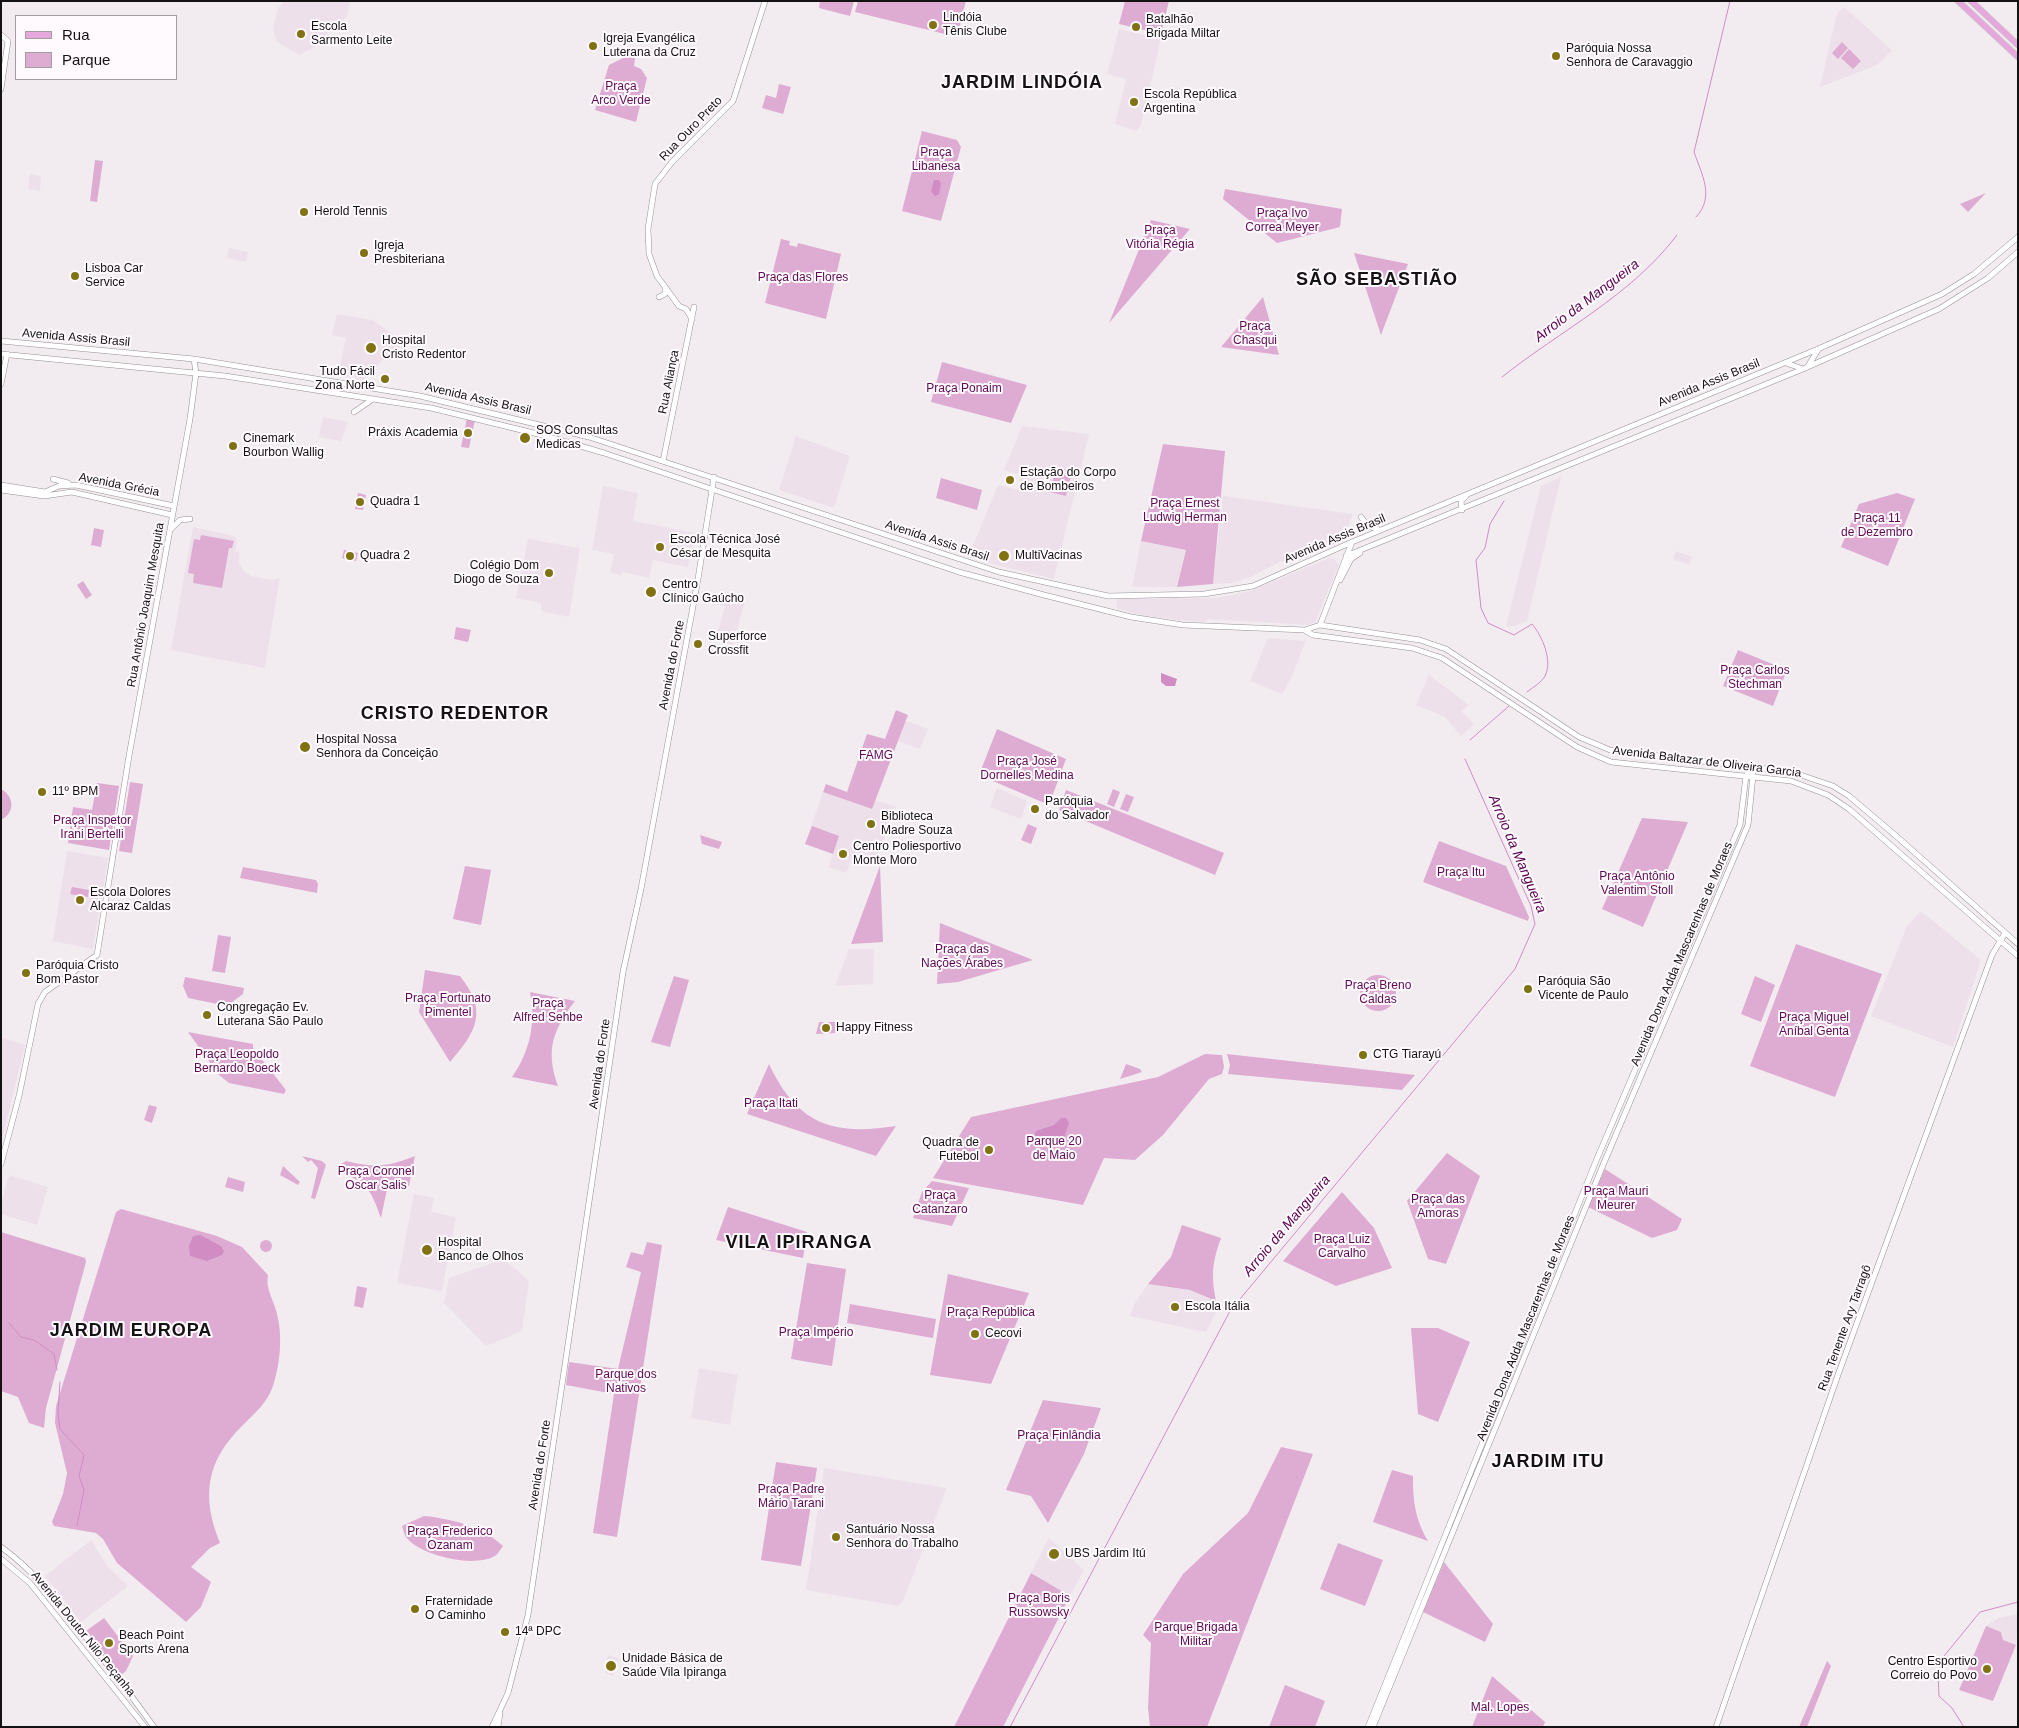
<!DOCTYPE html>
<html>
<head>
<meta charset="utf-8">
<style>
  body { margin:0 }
  #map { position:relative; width:2019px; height:1728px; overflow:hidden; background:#f2ecf1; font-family:Helvetica,sans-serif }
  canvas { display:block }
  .frame { position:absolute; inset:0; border:2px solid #141213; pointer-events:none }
  .legend { position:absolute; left:15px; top:15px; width:162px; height:65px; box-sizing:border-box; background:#fffafe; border:1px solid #a19da0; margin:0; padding:6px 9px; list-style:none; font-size:15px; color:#141213 }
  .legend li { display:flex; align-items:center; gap:10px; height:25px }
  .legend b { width:25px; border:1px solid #a19da0 }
</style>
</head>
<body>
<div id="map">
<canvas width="2019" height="1728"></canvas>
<div class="frame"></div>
<ul class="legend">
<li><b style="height:6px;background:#e6a7dc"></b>Rua</li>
<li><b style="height:14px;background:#deacd3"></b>Parque</li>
</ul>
</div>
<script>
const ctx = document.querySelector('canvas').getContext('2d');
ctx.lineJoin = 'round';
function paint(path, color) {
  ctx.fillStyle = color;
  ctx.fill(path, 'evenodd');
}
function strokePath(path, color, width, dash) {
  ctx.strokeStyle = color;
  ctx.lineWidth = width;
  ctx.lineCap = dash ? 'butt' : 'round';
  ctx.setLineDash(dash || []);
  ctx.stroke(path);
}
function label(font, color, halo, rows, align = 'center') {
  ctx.font = font + ' Helvetica,sans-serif';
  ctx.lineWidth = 4;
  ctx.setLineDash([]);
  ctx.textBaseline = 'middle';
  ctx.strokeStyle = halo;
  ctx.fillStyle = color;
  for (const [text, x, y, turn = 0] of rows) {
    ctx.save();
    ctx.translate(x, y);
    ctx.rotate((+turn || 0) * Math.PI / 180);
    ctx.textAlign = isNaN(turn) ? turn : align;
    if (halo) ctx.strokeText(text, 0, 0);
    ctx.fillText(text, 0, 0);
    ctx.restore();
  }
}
const built = new Path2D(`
  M286,1H350L347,16L314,47L299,55L276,41L273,27L278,8Z
  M1844,7L1892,50L1877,65L1820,87L1837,13Z
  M1119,29L1161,39L1141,125L1136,131L1115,124L1126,79L1107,74Z
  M30,174L41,176L40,191L28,189Z
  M229,248L248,252L246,262L227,258Z
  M337,314L372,320L406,343L390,352L363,380L338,376L346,338L332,335Z
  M323,417L348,422L341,441L319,437Z
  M1022,426L1089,434L1054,579L992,564L969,555L998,485L1017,490L1021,475L1004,470Z
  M796,436L850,456L834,508L779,490Z
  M1561,477L1527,621L1511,627L1506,626L1541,486Z
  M603,486L638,493L633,521L695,533L688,567L653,560L649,578L623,572L622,575L610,573L614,554L592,550Z
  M1223,496L1353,514L1342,541L1287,562L1281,561L1253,576L1232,583L1213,584Z
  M193,527L234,536L237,541L235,551L240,553L239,562L244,571L251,576L271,580L280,578L265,668L171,650Z
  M528,539L580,548L569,617L541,611V603L516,598Z
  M1141,541L1186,550L1177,587H1132Z
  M1676,551L1692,557L1690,565L1673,559Z
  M1329,558L1334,559L1339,565L1315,622L1308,625L1207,619L1206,622L1178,620L1140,615L1117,608V599L1217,598L1250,591Z
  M723,591L746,597L733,645L715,640L725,606L720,605Z
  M1268,638L1306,641L1292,676L1282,694L1250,681Z
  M1429,675L1469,705L1461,711L1474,724L1461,736L1445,717L1416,705Z
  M906,721L928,729L920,749L898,741Z
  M997,788L1027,801L1021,819L990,807Z
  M823,792L871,809L875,800L896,807L874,864L853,856L846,873L828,867L833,853L805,844Z
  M67,851L108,858L93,949L53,941Z
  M1921,911L1981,960L1953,1047L1871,1016L1907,926Z
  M849,949H874L873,984L835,986Z
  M1,1037L25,1045L1,1144Z
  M9,1175L48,1187L37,1225L1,1214V1203Z
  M414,1194L434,1198L431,1212L456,1217L442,1291L397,1283Z
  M504,1259L529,1281L522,1331L486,1346L444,1303L449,1278Z
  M1148,1284L1190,1290L1216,1301L1217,1310L1206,1332L1130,1316L1135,1303Z
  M699,1368L738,1375L730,1425L691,1418Z
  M824,1468L947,1488L903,1601L898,1606L806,1590Z
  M1049,1538L1084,1570L1070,1596L1031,1573Z
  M91,1540L107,1566L128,1586L81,1622L45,1576Z
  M2018,1614L2016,1645L2003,1640L2001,1632L1986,1626L1998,1618Z
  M608,1655L619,1658L613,1676L605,1673Z`);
const green = new Path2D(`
  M820,1H854L850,16L819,8Z
  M858,1H966L957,37L855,12Z
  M1125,1H1169L1161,34L1119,24Z
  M1842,42L1848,48L1838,59L1832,53Z
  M1849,49L1861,61L1853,69L1841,58Z
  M631,54L635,58L634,66L641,69L647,78L636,122L595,110L609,65Z
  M779,84L791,87L783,114L762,108L766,95L776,98Z
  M922,131L957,140L961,147L941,221L902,211Z
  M95,160L103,161L97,202L90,201Z
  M1225,189L1342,209L1340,227L1277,243L1223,199Z
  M1986,193L1968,212L1960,204Z
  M1151,220L1190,229L1109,323Z
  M781,239L790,241L789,245L797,247L798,243L841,254L826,319L765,303Z
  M1354,253L1408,264L1381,335Z
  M1263,297L1279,355L1221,347Z
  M942,362L1027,385L1011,423L931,402Z
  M467,418L475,420L469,448L461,447Z
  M1163,444L1225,451L1213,584L1177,587L1186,550L1141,541Z
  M1056,467L1072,471L1066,496L1050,492Z
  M941,478L982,490L977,510L936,498Z
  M358,493L366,495L363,510L355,509Z
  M1897,493L1915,499L1888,566L1841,547L1859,504Z
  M94,528L104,530L101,547L91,545Z
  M201,535L234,541L232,548H229L222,588L193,583L194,574L188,573L194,539L200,540Z
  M344,550L358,553L356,561L342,558Z
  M83,581L92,595L86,599L77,585Z
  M456,627L471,630L468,642L454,639Z
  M1738,650L1787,670L1773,706L1723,686Z
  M896,710L908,715L872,809L823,792L826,784L847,792L867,734L885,739Z
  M997,729L1066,759L1049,805L979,775Z
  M130,782L143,784L132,853L119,851Z
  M97,783L119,786L109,850L68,843L73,807L92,810Z
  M1,789C15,797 15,813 1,820Z
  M1113,789L1120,792L1114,807L1107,804Z
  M1066,790L1224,853L1215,875L1059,810Z
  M1126,794L1134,797L1128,812L1120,809Z
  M1642,818L1688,822L1643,927L1602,909Z
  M1028,824L1037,828L1031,844L1021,840Z
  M812,826L839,836L833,854L805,844Z
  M700,835L722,842L719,849L702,844Z
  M1439,841L1506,866L1529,917L1528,921L1423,882Z
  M465,866L491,870L481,925L453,919Z
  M880,866L883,942L851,944Z
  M243,867L316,880L318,884L317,893L240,878Z
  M72,887L89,890L88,897L70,894Z
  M940,923L1033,960L958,982L937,984Z
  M218,935L231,937L225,973L212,971Z
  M1796,944L1882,974L1835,1097L1750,1066Z
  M425,970L460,976C488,1011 477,1031 450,1062L419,1012Z
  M1360 993a18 18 0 1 1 36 0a18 18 0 1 1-36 0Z
  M674,976L689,980L670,1047L651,1042Z
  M1755,976L1775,985L1761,1022L1741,1014Z
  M185,977L244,988L243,994L227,1006L188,998L183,986Z
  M530,992L575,1001C553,1030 545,1050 558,1086L512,1077C530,1051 536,1023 530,992Z
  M819,1022H835V1033L816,1034Z
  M188,1032L253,1044V1048L286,1090L284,1094L229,1083L219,1075Z
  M1205,1054L1222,1055L1224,1067L1222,1074L1209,1079L1163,1135L1135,1160L1104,1158L1083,1205L933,1178L971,1117L1158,1077Z
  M1227,1054L1415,1075L1402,1090L1228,1074L1230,1065Z
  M769,1064C797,1124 832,1136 896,1126L876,1156L747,1114Z
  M1126,1064L1140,1069L1142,1072L1120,1079Z
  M149,1105L157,1107L152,1123L144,1120Z
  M1447,1153L1480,1176L1446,1264L1428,1259L1407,1201Z
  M302,1156L322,1161L326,1165L315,1199L311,1198L318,1168L311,1160L308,1162Z
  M415,1156L409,1186L389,1180L381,1218C376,1205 371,1187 357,1180C351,1176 344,1176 340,1170L341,1164L346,1161C375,1168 387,1167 415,1156Z
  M283,1166L300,1182L298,1185L280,1175Z
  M1605,1169L1682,1219L1677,1230L1652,1238L1588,1207Z
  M228,1177L245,1182L243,1192L225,1187Z
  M932,1181L969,1188L952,1226L913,1218L922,1192Z
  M1342,1192L1374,1228L1392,1268L1336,1286L1283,1261Z
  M728,1207L807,1232L803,1258L716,1240Z
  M121,1209L217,1236L242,1247L268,1275C265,1289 274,1300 277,1314C283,1337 280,1364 273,1386C268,1402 254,1414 243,1425C206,1461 201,1496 220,1543L210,1548L191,1567L211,1582L201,1607L186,1622L117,1563L103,1539L96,1533L54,1526L52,1522L63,1494L67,1473L55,1423L56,1406L116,1212Z
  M1182,1225L1221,1238C1212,1263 1211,1275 1216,1301L1190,1290L1148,1284L1171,1257Z
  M1,1232L85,1258L86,1262L46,1408L44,1428L29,1423L18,1397L1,1391Z
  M260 1246a6 6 0 1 1 12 0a6 6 0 1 1-12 0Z
  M647,1242L662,1245L617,1537L593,1533L614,1394L566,1385L569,1362L618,1369L641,1272L626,1267L631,1252L643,1255Z
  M807,1263L846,1269L832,1366L791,1359Z
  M948,1274L1029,1293L991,1384L930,1375Z
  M357,1286L367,1288L363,1308L354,1306Z
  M850,1304L936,1319L933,1338L847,1323Z
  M1411,1328H1438L1470,1342L1438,1422L1418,1414Z
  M1043,1400L1101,1408L1084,1454L1048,1523L1031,1496L1006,1490Z
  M1281,1447L1313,1454L1207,1727H1150L1148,1708L1151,1643L1143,1635L1183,1574L1248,1513Z
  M776,1462L817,1468L801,1566L761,1560Z
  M1392,1470L1413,1476C1413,1501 1415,1519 1428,1541L1373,1522Z
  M424,1516C452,1519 482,1526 503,1546C501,1548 499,1553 496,1555C477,1569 420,1556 406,1537C404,1534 403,1529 402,1526Z
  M1338,1543L1383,1560L1365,1606L1320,1589Z
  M1444,1562L1493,1624L1485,1642L1423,1612Z
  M1031,1573L1070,1596L1003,1727H954Z
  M104,1618L133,1656L126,1671L121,1675L86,1631Z
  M1986,1626L2001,1632L2003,1640L2016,1645L1993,1701L1959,1690Z
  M1827,1661L1831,1666L1807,1727H1799Z
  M1492,1676L1545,1722L1543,1727H1472Z
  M1285,1685L1325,1701L1315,1727H1269Z`);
const water = new Path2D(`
  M934,180H939L941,184L939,194L935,196L931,192Z
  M1161,673L1177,679L1175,686H1166L1161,682Z
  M1061,1118H1066L1069,1123L1064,1138L1057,1144L1040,1141L1034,1137L1036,1131L1054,1125Z
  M200,1235L221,1246L224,1251L222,1255L207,1261L190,1256L189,1246L193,1236Z`);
const stream = new Path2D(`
  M1696,217C1715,197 1702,175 1694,152L1730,1
  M1502,377C1561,330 1631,296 1677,235
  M1504,501L1490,524L1485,548L1476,560L1481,608L1488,623L1514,635L1532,624C1542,636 1553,660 1545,676C1542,682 1532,688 1527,692
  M1470,740L1509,706
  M9,1323L21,1337L34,1340L54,1354L57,1370
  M60,1382L58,1414L60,1429L84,1455L79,1476L84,1490L77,1526
  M1010,1727L1230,1311L1515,969L1535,924L1531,906L1465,759
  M1964,1727L1952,1708L1939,1696L1938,1674L1944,1656L1980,1612L2018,1602`);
const secondary = new Path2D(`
  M1,35L8,41L1,89
  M659,297L665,294V289
  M692,319L686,309L679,306L657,276L649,254L648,229L655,184L672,162L733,101L765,1
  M1,341L194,359L420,396L589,437L999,572L1108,596L1204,594L1253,586L1352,542L1818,349L1942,294L1974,274L2018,237
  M1,354L225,376L431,408L546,436L604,453L959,572L1044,595L1131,617L1183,625L1305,630L1320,625
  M1786,363L1803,369
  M1808,366L1818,350
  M1,384L7,354
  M354,412L373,399
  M663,461L694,307
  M53,479L68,483
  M1,485L45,492L59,486L76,485L174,506
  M1,490L44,496L72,492L172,515
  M1462,510L1461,501L1466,496
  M1361,517L1368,526L1380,530
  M170,530L180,520L190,519
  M1346,556L1803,369L1939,309L1988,278L2018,252
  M1340,580L1351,559L1360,553
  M1320,625L1420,640L1446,649L1579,737L1610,750L1792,772L1833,786L1849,796L1895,835L2018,944
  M1320,625L1352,542
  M1306,631L1313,635L1412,648L1442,658L1577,747L1611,762L1791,781L1828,795L1849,809L2018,956
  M1,1164L19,1096L38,1004L45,992L97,955L129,756L190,419L196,373L194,359
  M1,1547C33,1570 56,1599 80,1630C106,1662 130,1694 154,1727
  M1,1559L30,1583L145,1727
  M492,1727L508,1693L528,1615L623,972L641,889L698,579L714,477
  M498,1727L500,1713
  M1368,1727L1596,1161L1740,825L1746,776L1752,767
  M1373,1727L1603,1165L1748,825L1753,776L1752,768
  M1716,1727L1839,1372L1992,955L2005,933`);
const primary = new Path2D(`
  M1958,1L2018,57
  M1971,1L2018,45`);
const markers = [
  [933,25,5,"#807213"],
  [1136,27,5,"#807213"],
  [301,34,5,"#807213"],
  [593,46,5,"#807213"],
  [1556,56,5,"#807213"],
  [1134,102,5,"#807213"],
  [304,212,5,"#807213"],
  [364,253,5,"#807213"],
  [75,276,5,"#807213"],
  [371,348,6,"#807213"],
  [385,379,5,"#807213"],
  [468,433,5,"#807213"],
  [525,438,6,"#807213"],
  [233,446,5,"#807213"],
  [1010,480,5,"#807213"],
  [360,502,5,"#807213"],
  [660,547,5,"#807213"],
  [350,556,5,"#807213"],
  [1004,556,6,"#807213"],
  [549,573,5,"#807213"],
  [651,592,6,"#807213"],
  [698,644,5,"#807213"],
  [305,747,6,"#807213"],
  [42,792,5,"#807213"],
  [1035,809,5,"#807213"],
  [871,824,5,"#807213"],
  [843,854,5,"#807213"],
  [80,900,5,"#807213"],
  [26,973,5,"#807213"],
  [1528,989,5,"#807213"],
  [207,1015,5,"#807213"],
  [826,1028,5,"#807213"],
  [1363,1055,5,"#807213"],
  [989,1150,5,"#807213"],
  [427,1250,6,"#807213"],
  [1175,1307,5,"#807213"],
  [975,1334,5,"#807213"],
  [836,1537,5,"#807213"],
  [1054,1554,6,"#807213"],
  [415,1609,5,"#807213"],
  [505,1632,5,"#807213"],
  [109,1643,5,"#807213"],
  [611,1666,6,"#807213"],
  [1987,1669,5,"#807213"]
];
const poiNames = [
  ["Lindóia",943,18],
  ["Tênis Clube",943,32],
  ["Batalhão",1146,20],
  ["Brigada Miltar",1146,34],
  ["Escola",311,27],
  ["Sarmento Leite",311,41],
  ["Igreja Evangélica",603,39],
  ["Luterana da Cruz",603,53],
  ["Paróquia Nossa",1566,49],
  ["Senhora de Caravaggio",1566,63],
  ["Escola República",1144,95],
  ["Argentina",1144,109],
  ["Herold Tennis",314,212],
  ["Igreja",374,246],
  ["Presbiteriana",374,260],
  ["Lisboa Car",85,269],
  ["Service",85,283],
  ["Hospital",382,341],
  ["Cristo Redentor",382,355],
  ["Tudo Fácil",375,372,"right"],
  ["Zona Norte",375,386,"right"],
  ["SOS Consultas",536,431],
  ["Medicas",536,445],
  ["Práxis Academia",458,433,"right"],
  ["Cinemark",243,439],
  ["Bourbon Wallig",243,453],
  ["Estação do Corpo",1020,473],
  ["de Bombeiros",1020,487],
  ["Quadra 1",370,502],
  ["Escola Técnica José",670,540],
  ["César de Mesquita",670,554],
  ["Quadra 2",360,556],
  ["MultiVacinas",1015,556],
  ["Colégio Dom",539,566,"right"],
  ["Diogo de Souza",539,580,"right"],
  ["Centro",662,585],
  ["Clínico Gaúcho",662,599],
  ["Superforce",708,637],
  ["Crossfit",708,651],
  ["Hospital Nossa",316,740],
  ["Senhora da Conceição",316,754],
  ["11º BPM",52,792],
  ["Paróquia",1045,802],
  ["do Salvador",1045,816],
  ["Biblioteca",881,817],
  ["Madre Souza",881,831],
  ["Centro Poliesportivo",853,847],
  ["Monte Moro",853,861],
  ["Escola Dolores",90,893],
  ["Alcaraz Caldas",90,907],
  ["Paróquia Cristo",36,966],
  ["Bom Pastor",36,980],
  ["Paróquia São",1538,982],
  ["Vicente de Paulo",1538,996],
  ["Congregação Ev.",217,1008],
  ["Luterana São Paulo",217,1022],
  ["Happy Fitness",836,1028],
  ["CTG Tiarayú",1373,1055],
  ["Quadra de",979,1143,"right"],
  ["Futebol",979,1157,"right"],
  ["Hospital",438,1243],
  ["Banco de Olhos",438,1257],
  ["Escola Itália",1185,1307],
  ["Cecovi",985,1334],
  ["Santuário Nossa",846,1530],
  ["Senhora do Trabalho",846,1544],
  ["UBS Jardim Itú",1065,1554],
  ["Fraternidade",425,1602],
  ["O Caminho",425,1616],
  ["14ª DPC",515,1632],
  ["Beach Point",119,1636],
  ["Sports Arena",119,1650],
  ["Unidade Básica de",622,1659],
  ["Saúde Vila Ipiranga",622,1673],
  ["Centro Esportivo",1977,1662,"right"],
  ["Correio do Povo",1977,1676,"right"]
];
const parkNames = [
  ["Praça",621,87],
  ["Arco Verde",621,101],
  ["Praça",936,153],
  ["Libanesa",936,167],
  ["Praça Ivo",1282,214],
  ["Correa Meyer",1282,228],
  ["Praça",1160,231],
  ["Vitória Régia",1160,245],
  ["Praça das Flores",803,278],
  ["Praça",1255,327],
  ["Chasqui",1255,341],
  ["Praça Ponaim",964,389],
  ["Praça Ernest",1185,504],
  ["Ludwig Herman",1185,518],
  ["Praça 11",1877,519],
  ["de Dezembro",1877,533],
  ["Praça Carlos",1755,671],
  ["Stechman",1755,685],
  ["FAMG",876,756],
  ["Praça José",1027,762],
  ["Dornelles Medina",1027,776],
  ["Praça Inspetor",92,821],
  ["Irani Bertelli",92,835],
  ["Praça Itu",1461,873],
  ["Praça Antônio",1637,877],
  ["Valentim Stoll",1637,891],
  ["Praça das",962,950],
  ["Nações Árabes",962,964],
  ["Praça Breno",1378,986],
  ["Caldas",1378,1000],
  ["Praça Fortunato",448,999],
  ["Pimentel",448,1013],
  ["Praça",548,1004],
  ["Alfred Sehbe",548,1018],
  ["Praça Miguel",1814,1018],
  ["Aníbal Genta",1814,1032],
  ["Praça Leopoldo",237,1055],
  ["Bernardo Boeck",237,1069],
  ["Praça Itati",771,1104],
  ["Parque 20",1054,1142],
  ["de Maio",1054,1156],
  ["Praça Coronel",376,1172],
  ["Oscar Salis",376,1186],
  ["Praça Mauri",1616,1192],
  ["Meurer",1616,1206],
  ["Praça",940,1196],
  ["Catanzaro",940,1210],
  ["Praça das",1438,1200],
  ["Amoras",1438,1214],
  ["Praça Luiz",1342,1240],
  ["Carvalho",1342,1254],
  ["Praça República",991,1313],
  ["Praça Império",816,1333],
  ["Parque dos",626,1375],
  ["Nativos",626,1389],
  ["Praça Finlândia",1059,1436],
  ["Praça Padre",791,1490],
  ["Mário Tarani",791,1504],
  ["Praça Frederico",450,1532],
  ["Ozanam",450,1546],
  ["Praça Boris",1039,1599],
  ["Russowsky",1039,1613],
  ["Parque Brigada",1196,1628],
  ["Militar",1196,1642],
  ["Mal. Lopes",1500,1708]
];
const streetNames = [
  ["Rua Ouro Preto",691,129,-46],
  ["Avenida Assis Brasil",76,338,5],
  ["Rua Aliança",669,382,-79],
  ["Avenida Assis Brasil",1709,383,-22],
  ["Avenida Assis Brasil",478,399,13],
  ["Avenida Grécia",119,485,11],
  ["Avenida Assis Brasil",1335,539,-23],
  ["Avenida Assis Brasil",937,541,18],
  ["Rua Antônio Joaquim Mesquita",146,605,-80],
  ["Avenida do Forte",672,665,-79],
  ["Avenida Baltazar de Oliveira Garcia",1707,762,7],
  ["Avenida Dona Adda Mascarenhas de Moraes",1682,954,-67],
  ["Avenida do Forte",600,1064,-82],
  ["Avenida Dona Adda Mascarenhas de Moraes",1526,1328,-68],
  ["Rua Tenente Ary Tarragô",1845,1328,-70],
  ["Avenida do Forte",540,1465,-81],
  ["Avenida Doutor Nilo Peçanha",83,1634,51]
];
const waterNames = [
  ["Arroio da Mangueira",1587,301,-37],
  ["Arroio da Mangueira",1517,854,67],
  ["Arroio da Mangueira",1287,1226,-50]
];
const districtNames = [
  ["JARDIM LINDÓIA",1022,83],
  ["SÃO SEBASTIÃO",1377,280],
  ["CRISTO REDENTOR",455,714],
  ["VILA IPIRANGA",799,1243],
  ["JARDIM EUROPA",131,1331],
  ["JARDIM ITU",1548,1462]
];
paint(built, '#ede0ea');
paint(green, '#deacd3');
paint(water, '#d08cc3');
strokePath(stream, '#d08cc3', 1);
strokePath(secondary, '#959094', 6);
strokePath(primary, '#cbcbcb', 7);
strokePath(secondary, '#fff', 5);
strokePath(primary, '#e6a7dc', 5.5);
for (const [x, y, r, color] of markers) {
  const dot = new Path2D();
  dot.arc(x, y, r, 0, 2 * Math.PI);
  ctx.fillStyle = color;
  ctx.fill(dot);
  strokePath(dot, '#fffafe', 2);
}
label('12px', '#141213', '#fffafe', poiNames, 'left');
label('12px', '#5e0a54', '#fffafe', parkNames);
label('12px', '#141213', '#fffafe', streetNames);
label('italic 14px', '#5a0350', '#fffafe', waterNames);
ctx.letterSpacing = '1px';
label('bold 18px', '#141213', '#fffafe', districtNames);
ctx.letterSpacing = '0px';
</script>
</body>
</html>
